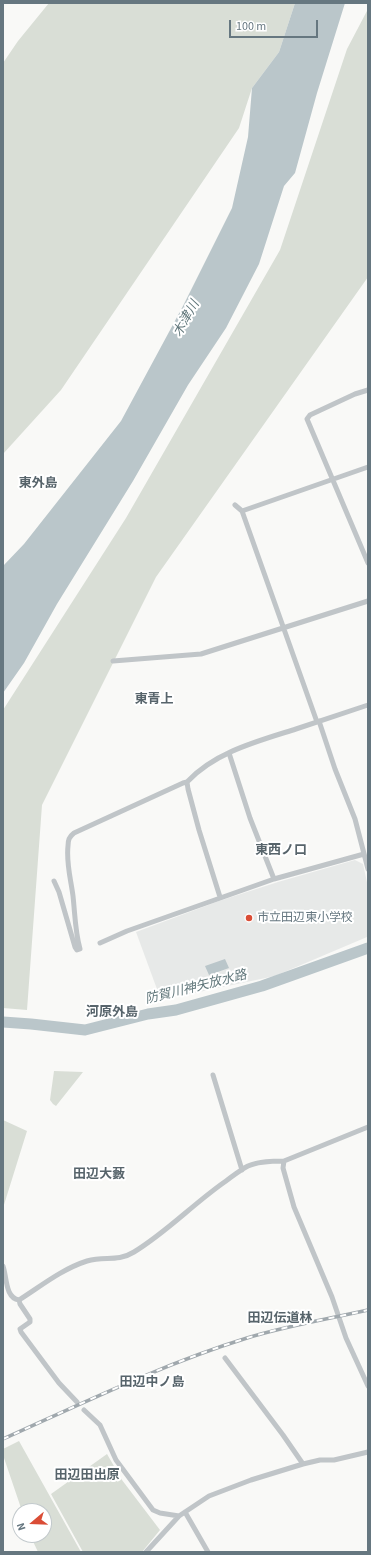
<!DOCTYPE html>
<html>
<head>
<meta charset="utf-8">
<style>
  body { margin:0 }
  #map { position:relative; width:371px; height:1555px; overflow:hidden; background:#f9f9f7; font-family:"Source Sans 3",sans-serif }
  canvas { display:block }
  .frame { position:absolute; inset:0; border:4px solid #667780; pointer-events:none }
  .north { position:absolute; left:12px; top:1503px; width:40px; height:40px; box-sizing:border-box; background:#fff; border:1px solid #c2c9cc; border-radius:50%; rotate:251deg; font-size:11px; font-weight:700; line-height:16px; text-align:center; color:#667780 }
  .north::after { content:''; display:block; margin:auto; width:14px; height:18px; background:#da4d36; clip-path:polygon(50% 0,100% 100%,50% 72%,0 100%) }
  .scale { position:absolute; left:229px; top:20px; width:89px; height:18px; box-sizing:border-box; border:2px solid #667780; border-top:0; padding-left:5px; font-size:12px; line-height:14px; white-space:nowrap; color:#667780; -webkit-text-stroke:3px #fff; paint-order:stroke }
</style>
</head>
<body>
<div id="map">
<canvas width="371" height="1555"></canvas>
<div class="frame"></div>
<div class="north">N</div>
<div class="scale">100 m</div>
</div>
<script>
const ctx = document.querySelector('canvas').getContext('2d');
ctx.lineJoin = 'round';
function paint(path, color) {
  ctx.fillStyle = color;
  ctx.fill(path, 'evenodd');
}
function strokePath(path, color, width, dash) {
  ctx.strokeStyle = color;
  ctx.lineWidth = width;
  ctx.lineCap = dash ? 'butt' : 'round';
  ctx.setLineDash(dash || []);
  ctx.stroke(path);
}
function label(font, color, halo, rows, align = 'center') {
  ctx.font = font + ' "Source Sans 3","Noto Sans JP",sans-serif';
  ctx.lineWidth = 4;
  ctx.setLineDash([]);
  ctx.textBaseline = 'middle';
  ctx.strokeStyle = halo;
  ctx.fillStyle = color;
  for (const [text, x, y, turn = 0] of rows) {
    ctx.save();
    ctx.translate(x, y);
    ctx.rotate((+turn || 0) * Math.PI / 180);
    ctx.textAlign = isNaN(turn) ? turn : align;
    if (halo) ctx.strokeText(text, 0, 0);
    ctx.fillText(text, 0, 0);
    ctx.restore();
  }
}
const built = new Path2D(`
  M355,860L363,864L368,887L367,937L275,976L161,1000L136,932L219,901L278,882Z`);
const green = new Path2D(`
  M49,3H295L279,52L252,88L239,128L61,390L3,454V63L18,41Z
  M368,9V277L156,577L42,805L27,1010L3,1008V710L126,518L280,250L347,49Z
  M54,1071L83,1072L56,1106L53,1104L50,1100Z
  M3,1120L27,1131L3,1208Z
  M19,1441L81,1552H38L30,1535H44V1511H22L3,1455V1449Z
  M107,1454L122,1480L160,1530L142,1552H83L51,1494Z`);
const water = new Path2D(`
  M295,3H345L317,93L295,173L284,186L259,264L226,328L188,385L133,481L57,604L24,663L3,693V566L24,544L121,421L183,306L232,208L248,137L252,88L279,52Z
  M225,959L229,968L209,975L205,966Z`);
const river = new Path2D(`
  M3,1022L31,1024L85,1030L148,1014L176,1010L262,986L368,948`);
const street = new Path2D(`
  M368,390L355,394L310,415L307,419L368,563
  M235,505L242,511L317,722
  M242,511L368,467
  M113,661L201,654L368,601
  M319,721L335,769L355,819L368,869
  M229,753L250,818L274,879
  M54,881L59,892L75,947L77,950L80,949C75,931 75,914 73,896C71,880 66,863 68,846C68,840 69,837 74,833L183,783L187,782
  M220,897L199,830L188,789L187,782C215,752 258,741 296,729C320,721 344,713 368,705
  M100,943L127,931L274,879L364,854
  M213,1075L242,1170
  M284,1161L283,1168L294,1207L332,1297L346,1338L368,1386
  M3,1266C7,1277 5,1298 19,1300L20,1304L30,1319V1322L20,1329L21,1332L59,1383L77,1402
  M19,1300C41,1286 62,1269 87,1261C105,1255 116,1263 134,1252C167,1232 194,1203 226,1181C233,1176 240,1170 248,1166C259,1161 273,1161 284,1161L368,1127
  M225,1358L283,1435L303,1464
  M84,1410L100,1425L116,1460L153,1510L160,1513L179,1516
  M185,1512L208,1552
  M146,1552L179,1516L209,1496L251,1480L303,1464L320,1460H334L368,1452`);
const rail = new Path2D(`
  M3,1439C83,1403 163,1364 247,1338C286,1326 328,1319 368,1310`);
const markers = [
  [249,918,4,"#da4d36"]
];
const poiNames = [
  ["市立田辺東小学校",257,918]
];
const waterNames = [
  ["木津川",187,319,-61],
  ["防賀川神矢放水路",196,988,-14]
];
const neighbourhoodNames = [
  ["東外島",38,484],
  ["東青上",154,700],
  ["東西ノ口",281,851],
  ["河原外島",112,1013],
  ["田辺大藪",99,1175],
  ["田辺伝道林",280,1319],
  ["田辺中ノ島",152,1383],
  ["田辺田出原",87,1476]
];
paint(built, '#e7e9e8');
paint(green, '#d9ded6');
paint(water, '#bac6ca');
strokePath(river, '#bac6ca', 11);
strokePath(street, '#c0c5c8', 5);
strokePath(rail, '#a0a8ad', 3.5);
strokePath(rail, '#fff', 2, [6]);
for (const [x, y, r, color] of markers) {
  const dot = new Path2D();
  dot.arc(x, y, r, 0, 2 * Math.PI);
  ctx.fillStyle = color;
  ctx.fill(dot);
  strokePath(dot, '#fff', 1.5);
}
label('12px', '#667780', '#fff', poiNames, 'left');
label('italic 13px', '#60767a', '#fff', waterNames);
label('bold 13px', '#57646b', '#fff', neighbourhoodNames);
</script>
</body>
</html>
